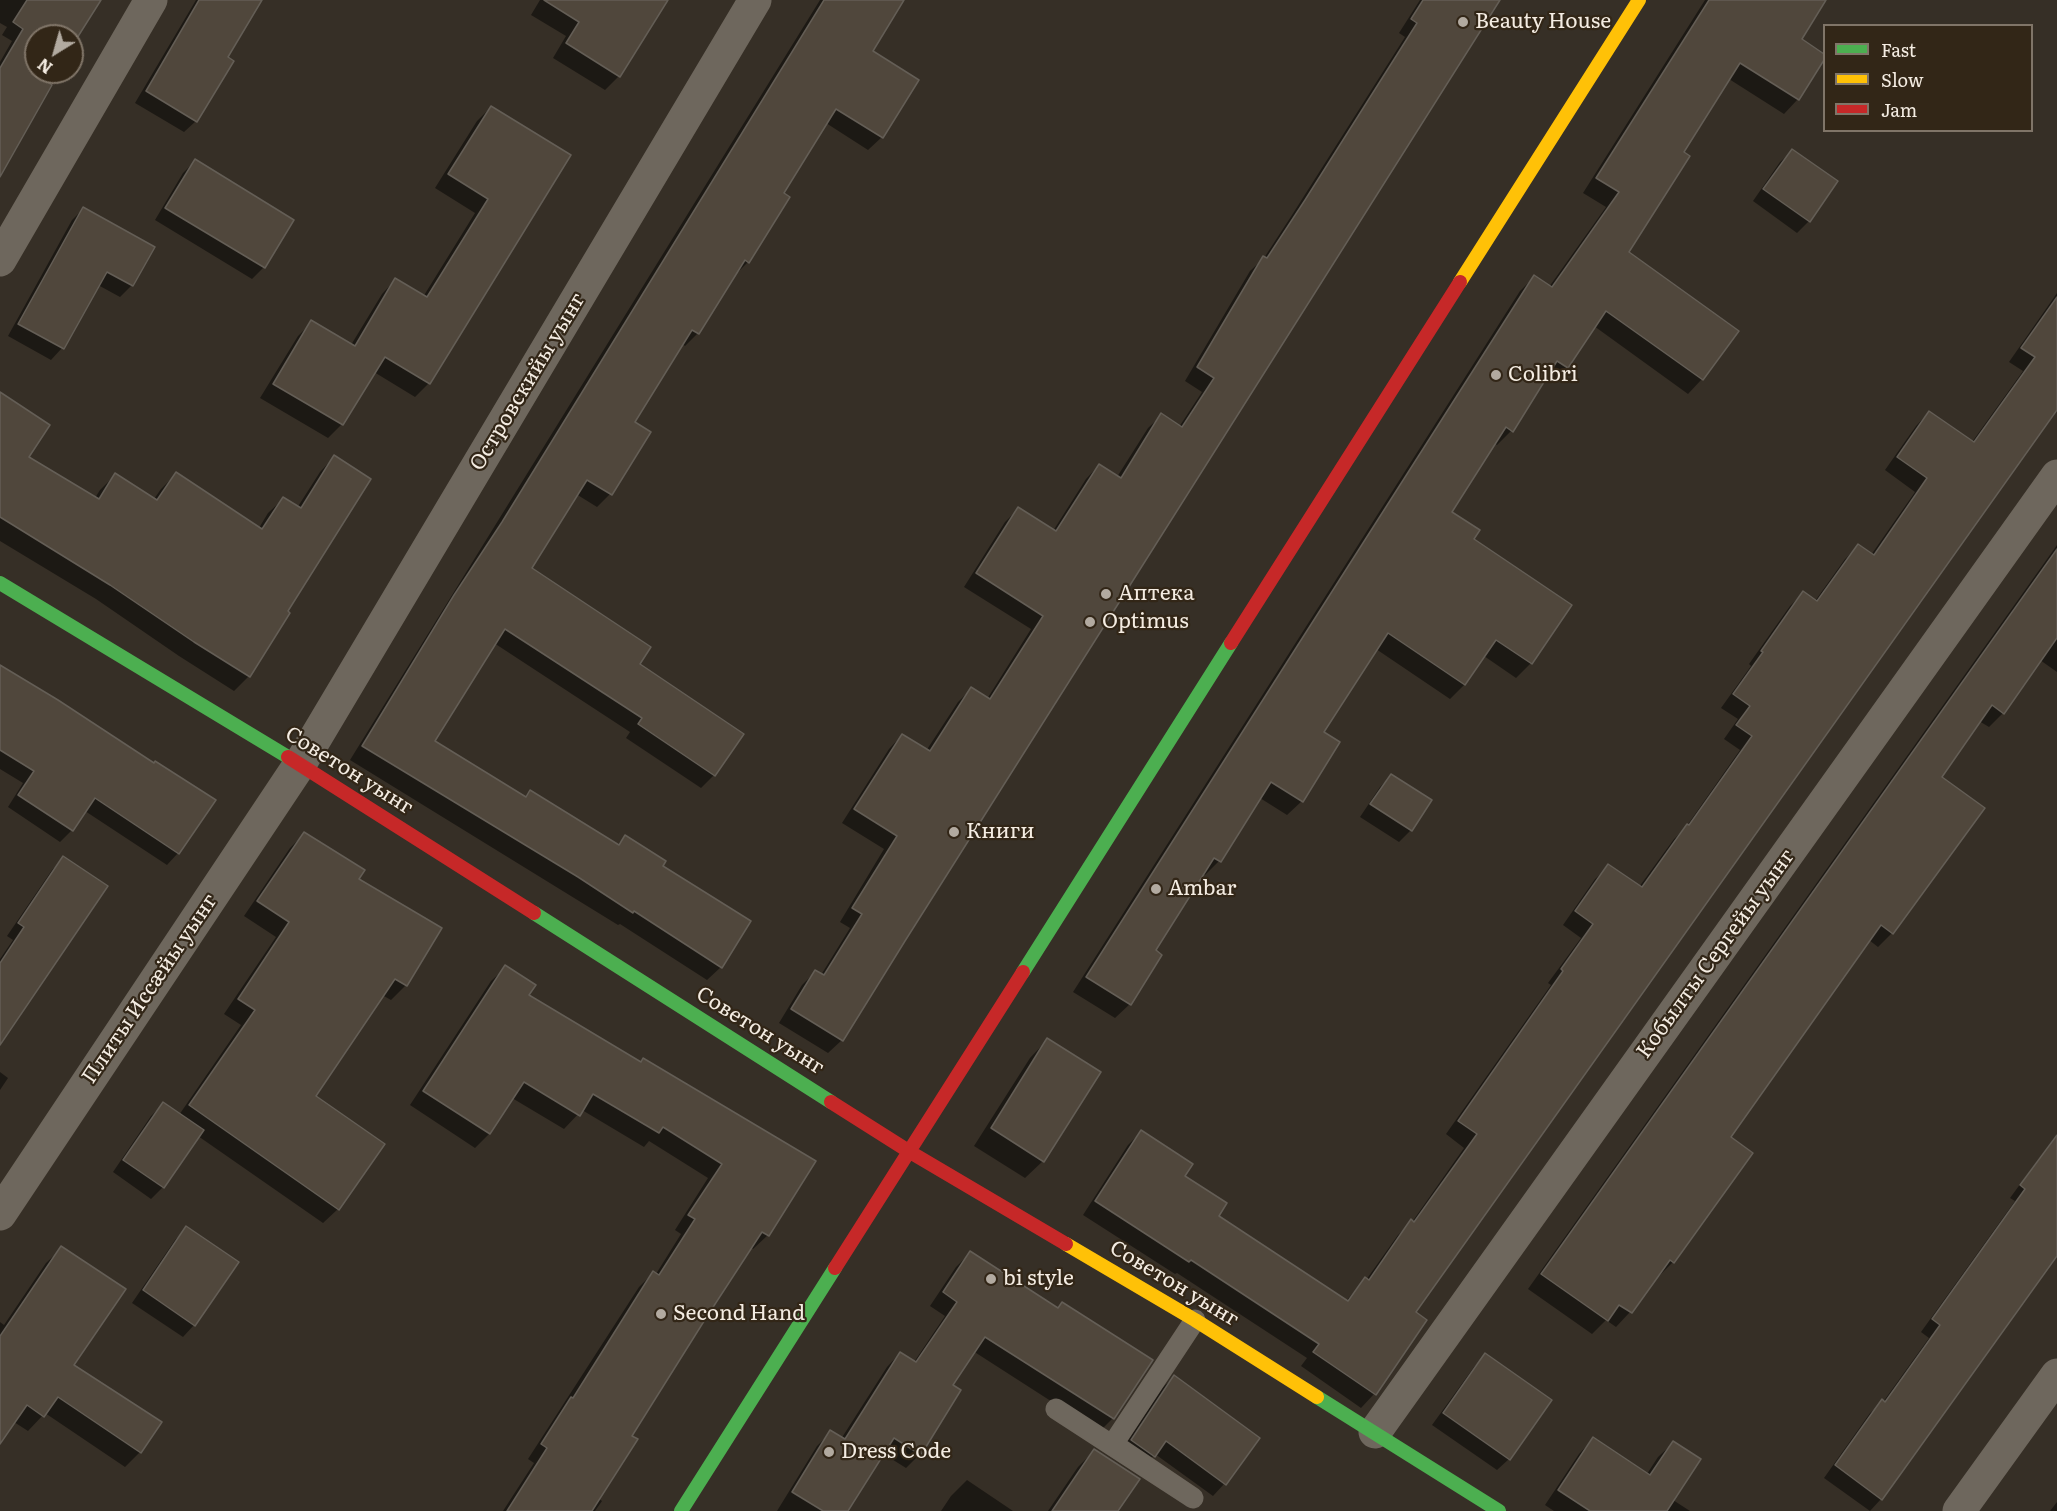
<!DOCTYPE html>
<html>
<head>
<meta charset="utf-8">
<style>
  body { margin:0 }
  #map { position:relative; width:2057px; height:1511px; overflow:hidden; background:#362f26; font-family:Literata,serif }
  canvas { display:block }
  .legend { position:absolute; left:1823px; top:24px; width:210px; height:108px; box-sizing:border-box; background:#322617; border:2px solid #807568; margin:0; padding:8px 10px; list-style:none; font-size:18px; color:#f4ece2 }
  .legend li { display:flex; align-items:center; gap:12px; height:30px }
  .legend b { width:30px; border:2px solid #807568 }
  .north { position:absolute; left:24px; top:24px; width:60px; height:60px; box-sizing:border-box; background:#322617; border:2px solid #807568; border-radius:50%; rotate:217deg; font-size:16px; font-weight:700; line-height:24px; text-align:center; color:#f4ece2 }
  .north::after { content:''; display:block; margin:auto; width:21px; height:27px; background:#b2aaa0; clip-path:polygon(50% 0,100% 100%,50% 72%,0 100%) }
</style>
</head>
<body>
<div id="map">
<canvas width="2057" height="1511"></canvas>
<ul class="legend">
<li><b style="height:8px;background:#4caf50"></b>Fast</li>
<li><b style="height:8px;background:#ffc107"></b>Slow</li>
<li><b style="height:8px;background:#c62828"></b>Jam</li>
</ul>
<div class="north">N</div>
</div>
<script>
const ctx = document.querySelector('canvas').getContext('2d');
ctx.lineJoin = 'round';
function paint(path, color) {
  ctx.fillStyle = color;
  ctx.fill(path, 'evenodd');
}
function strokePath(path, color, width, dash) {
  ctx.strokeStyle = color;
  ctx.lineWidth = width;
  ctx.lineCap = dash ? 'butt' : 'round';
  ctx.setLineDash(dash || []);
  ctx.stroke(path);
}
function label(font, color, halo, rows, align = 'center') {
  ctx.font = font + ' Literata,serif';
  ctx.lineWidth = 4.5;
  ctx.setLineDash([]);
  ctx.textBaseline = 'middle';
  ctx.strokeStyle = halo;
  ctx.fillStyle = color;
  for (const [text, x, y, turn = 0] of rows) {
    ctx.save();
    ctx.translate(x, y);
    ctx.rotate((+turn || 0) * Math.PI / 180);
    ctx.textAlign = isNaN(turn) ? turn : align;
    if (halo) ctx.strokeText(text, 0, 0);
    ctx.fillText(text, 0, 0);
    ctx.restore();
  }
}
const shadow = new Path2D(`
  M0,0H94L72,43V36H36V72H54L15,147L17,148L0,176V62L12,41L2,35L7,27L0,23Z
  M196,0H261L226,58L196,121L184,132L135,103Z
  M540,0H666L619,76L605,90L553,58L566,36L531,15Z
  M820,0H902L871,52L882,137L868,150L826,123L781,194L748,262L735,275L698,333L685,346L682,344L632,423L610,494L597,507L576,494L530,569L638,665L714,775L701,788L626,738L630,732L494,643L433,742L524,798L531,792L617,845L625,837L661,866L721,967L707,980L620,924L618,925L350,760Z
  M1420,0H1499L842,1040L828,1053L779,1023L802,985L815,972L821,975L850,928L840,922L884,849L842,823L889,749L902,735L926,751L958,702L971,689L987,699L1031,629L964,587L1005,522L1018,509L1053,531L1086,479L1099,465L1117,477L1148,428L1162,415L1179,427L1202,392L1185,381L1250,271L1264,258L1292,215L1405,37L1399,33Z
  M1705,0H1825L1800,39L1824,55V58L1798,99L1784,114L1729,79L1682,152L1627,252L1702,379L1688,394L1594,326L1567,367L1552,381L1545,377L1511,431L1497,445L1494,443L1450,513L1472,539L1570,606L1531,663L1516,678L1484,656L1464,685L1450,699L1376,649L1322,733L1302,801L1287,815L1260,798L1219,861L1205,875L1202,874L1153,951L1130,1004L1115,1018L1073,992L1520,291L1534,277L1549,287L1606,207L1583,193Z
  M491,107L569,156L429,383L415,397L374,372L342,424L328,438L260,398L298,336L312,322L351,345L382,294L395,280L423,297L475,213L435,188L477,121Z
  M1792,151L1836,181L1809,221L1797,233L1753,201L1780,162Z
  M195,161L264,267L252,279L155,220L183,173Z
  M84,208L132,285L120,297L98,285L62,348L51,360L8,336L72,220Z
  M2057,293V408L1414,1312L1425,1320L1374,1394L1361,1408L1301,1366L1307,1358L1177,1273L1175,1274L1083,1215L1128,1145L1141,1132L1183,1176L1217,1216L1346,1301L1365,1279L1366,1280L1398,1235L1412,1222L1464,1148L1446,1134L1551,985L1548,983L1581,938L1563,925L1595,879L1609,866L1639,887L1674,839L1686,827L1740,750L1724,739L1738,719L1721,708L1751,666L1749,664L1790,606L1803,593L1815,601L1845,559L1858,546L1871,555L1915,492L1885,470L1916,426L1929,412L1972,442L2023,371L2009,362Z
  M0,409L27,457L95,498L100,490L115,475L154,499L161,489L176,474L259,528L268,513L283,499L297,508L320,472L334,457L286,612L249,676L234,691L179,656L96,599L0,541Z
  M2057,545V672L2040,660L2003,713L1989,727L1979,721L1940,777L1892,933L1878,947L1869,940L1729,1138L1673,1262L1659,1276L1657,1275L1630,1312L1616,1327L1606,1320L1592,1334L1528,1289Z
  M0,667L178,853L167,865L85,811L72,830L60,842L8,807L23,783L0,769Z
  M1391,776L1430,801L1410,831L1399,842L1360,817L1380,787Z
  M304,834L357,879L440,928L406,985L391,1000L382,995L314,1096L338,1209L323,1223L198,1136L163,1187L151,1199L113,1172L151,1116L163,1104L179,1115L241,1025L224,1014L276,937L244,916L290,848Z
  M63,858L0,1027V959L13,940L7,936L52,870Z
  M506,967L527,995L640,1063L643,1060L814,1161L768,1235L753,1249L750,1247L630,1436L598,1498L602,1501L595,1511H503L534,1463L528,1459L639,1287L653,1273L656,1274L681,1234L675,1230L708,1178L649,1141L644,1147L582,1110L564,1129L512,1098L489,1134L475,1148L410,1105L491,981Z
  M1047,1040L1043,1161L1025,1178L974,1146L1030,1058Z
  M0,1072L8,1078L0,1090Z
  M2057,1134V1254L1881,1499L1870,1511L1824,1478L1870,1413L1883,1402L1929,1338L1921,1332L2015,1201L2010,1198Z
  M186,1228L194,1325L183,1337L132,1303L175,1240Z
  M62,1248L72,1365L140,1452L125,1467L45,1413L28,1431L14,1422L0,1441V1322L4,1325L46,1263Z
  M970,1253L1113,1418L1099,1432L973,1351L950,1385L920,1454L906,1468L882,1453L846,1511H777L817,1446L831,1432L841,1439L887,1367L900,1353L914,1362L945,1316L930,1306L956,1267Z
  M1485,1355L1509,1459L1497,1470L1432,1425L1474,1367Z
  M1174,1377L1224,1484L1213,1496L1155,1454L1142,1468L1120,1453L1162,1388Z
  M1593,1439L1647,1474L1658,1457L1673,1443V1500L1690,1511H1554L1545,1505L1579,1454Z
  M1094,1451L1116,1511H1048L1078,1467Z
  M967,1480L1013,1511H941L951,1496Z
  M2057,1502V1511H2050Z`);
const building = new Path2D(`
  M27,0H101L72,46V36H36V72H55L49,83L52,85L0,177V68L23,29L13,22Z
  M199,0H262L228,57L234,61L197,122L146,91Z
  M544,0H668L620,77L566,43L579,22Z
  M824,0H904L873,51L919,80L883,138L836,109L784,193L790,197L749,263L745,260L699,334L692,330L635,422L651,432L612,495L587,480L532,568L651,647L640,664L744,734L715,776L638,724L642,718L505,629L435,741L526,797L530,790L619,845L625,835L666,861L663,866L751,921L722,968L634,911L633,913L578,877L362,746L454,595L502,522Z
  M1423,0H1500L905,941L843,1041L791,1009L815,970L824,975L862,914L852,908L897,836L854,809L902,734L930,751L971,687L990,699L1043,616L976,573L1018,507L1056,531L1099,464L1121,478L1161,413L1182,427L1214,378L1197,367L1263,256L1267,258L1305,200L1417,23L1411,19Z
  M1709,0H1826L1802,39L1824,54V60L1799,100L1740,63L1684,152L1690,156L1629,252L1739,331L1703,380L1606,311L1568,368L1557,361L1513,432L1506,427L1452,512L1480,530L1474,539L1572,605L1532,664L1496,640L1465,685L1388,633L1324,732L1340,742L1303,802L1271,782L1221,862L1214,858L1156,950L1162,955L1131,1005L1086,977L1534,275L1552,287L1619,192L1596,178Z
  M491,106L571,155L430,384L385,357L343,425L273,384L311,320L355,346L395,278L427,297L488,199L448,174Z
  M1792,149L1838,181L1810,222L1763,189Z
  M195,159L294,220L265,268L165,208Z
  M83,207L155,247L133,286L107,272L64,349L18,324Z
  M2057,297V410L1416,1312L1427,1320L1376,1395L1313,1352L1319,1344L1191,1260L1189,1262L1095,1201L1141,1130L1193,1164L1185,1176L1227,1203L1219,1216L1348,1301L1365,1277L1369,1280L1411,1219L1414,1222L1477,1134L1458,1121L1563,971L1561,969L1593,924L1575,911L1608,864L1642,887L1687,824L1689,825L1752,736L1736,725L1750,706L1733,694L1763,652L1761,651L1803,591L1817,601L1858,544L1874,555L1927,478L1897,457L1929,411L1974,442L2035,357L2021,348Z
  M0,392L50,425L29,457L99,499L115,473L157,500L176,472L262,529L283,497L301,508L334,455L371,479L288,611L290,613L250,677L194,642L110,585L0,517Z
  M2057,549V638L2004,714L1992,705L1942,777L1985,808L1893,934L1881,925L1731,1137L1753,1153L1674,1263L1670,1260L1632,1313L1619,1305L1608,1321L1541,1274Z
  M0,665L58,700L154,763L155,761L216,800L179,854L95,798L73,831L18,795L34,771L0,750Z
  M1391,774L1432,800L1412,831L1370,804Z
  M304,832L365,870L359,879L442,928L407,986L395,979L316,1096L385,1144L339,1210L189,1105L255,1010L238,999L289,922L257,901Z
  M63,856L108,886L0,1045V963L24,927L18,923Z
  M505,965L536,985L529,995L641,1062L643,1058L816,1161L769,1236L762,1232L706,1318L632,1436L638,1439L592,1511H507L547,1448L541,1444L571,1397L573,1398L653,1271L659,1275L695,1219L688,1215L722,1164L663,1127L659,1133L593,1094L580,1116L524,1082L490,1134L423,1091Z
  M1047,1038L1101,1072L1044,1162L991,1128Z
  M163,1102L204,1130L164,1188L123,1160Z
  M2057,1135V1256L1882,1500L1835,1465L1882,1399L1885,1402L1940,1325L1932,1319L2025,1189L2020,1185Z
  M186,1226L239,1262L195,1326L143,1290Z
  M61,1246L126,1289L74,1365L162,1422L141,1453L58,1397L44,1417L27,1405L0,1444V1336Z
  M970,1251L1058,1308L1062,1302L1153,1360L1114,1419L985,1337L953,1385L961,1390L921,1455L894,1438L848,1511H823L792,1492L830,1430L845,1439L900,1352L916,1362L957,1302L943,1292Z
  M1485,1353L1552,1400L1510,1460L1443,1413Z
  M1174,1375L1260,1438L1226,1485L1166,1441L1155,1457L1131,1440Z
  M1593,1437L1650,1475L1673,1441L1701,1459L1667,1511H1590L1558,1490Z
  M1094,1449L1140,1479L1118,1511H1052Z`);
const lane = new Path2D(`
  M1056,1409L1193,1498L1113,1444L1195,1320`);
const street = new Path2D(`
  M0,260L151,0
  M0,1214L300,764L755,0
  M1375,1432L2057,476
  M1959,1511L2057,1375`);
const fast = new Path2D(`
  M0,583L288,757
  M534,913L831,1102
  M1023,972L1231,643
  M1317,1397L1499,1511
  M681,1511L835,1268`);
const slow = new Path2D(`
  M1460,282L1639,0
  M1066,1244L1195,1320L1317,1397`);
const jam = new Path2D(`
  M1231,643L1460,282
  M288,757L534,913
  M831,1102L910,1152L1066,1244
  M835,1268L1023,972`);
const markers = [
  [1463,22,6,"#b2aaa0"],
  [1496,375,6,"#b2aaa0"],
  [1106,594,6,"#b2aaa0"],
  [1090,622,6,"#b2aaa0"],
  [954,832,6,"#b2aaa0"],
  [1156,889,6,"#b2aaa0"],
  [991,1279,6,"#b2aaa0"],
  [661,1314,6,"#b2aaa0"],
  [829,1452,6,"#b2aaa0"]
];
const poiNames = [
  ["Beauty House",1475,22],
  ["Colibri",1508,375],
  ["Аптека",1118,594],
  ["Optimus",1102,622],
  ["Книги",966,832],
  ["Ambar",1168,889],
  ["bi style",1003,1279],
  ["Second Hand",673,1314],
  ["Dress Code",841,1452]
];
const streetNames = [
  ["Островскийы уынг",528,382,-59],
  ["Советон уынг",349,771,32],
  ["Кобылты Сергейы уынг",1716,954,-54],
  ["Плиты Иссæйы уынг",150,989,-56],
  ["Советон уынг",760,1031,32],
  ["Советон уынг",1174,1284,31]
];
paint(shadow, '#0007');
paint(building, '#50473c');
strokePath(building, '#645e56', 1.5);
strokePath(lane, '#6e675d', 21);
strokePath(street, '#6e675d', 33);
strokePath(fast, '#4caf50', 14);
strokePath(slow, '#ffc107', 14);
strokePath(jam, '#c62828', 14);
for (const [x, y, r, color] of markers) {
  const dot = new Path2D();
  dot.arc(x, y, r, 0, 2 * Math.PI);
  ctx.fillStyle = color;
  ctx.fill(dot);
  strokePath(dot, '#322617', 2);
}
label('21px', '#f4ece2', '#322617', poiNames, 'left');
label('21px', '#f4ece2', '#322617', streetNames);
</script>
</body>
</html>
